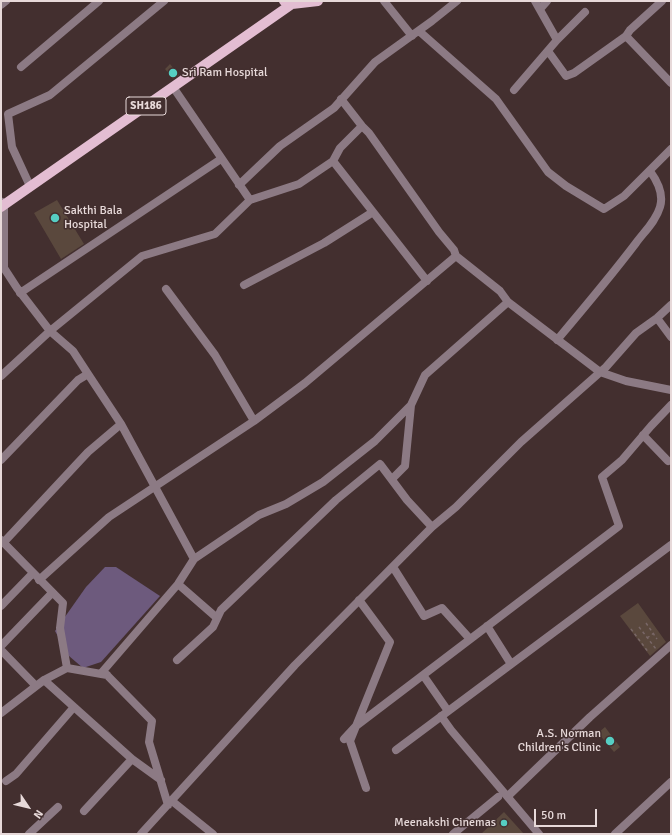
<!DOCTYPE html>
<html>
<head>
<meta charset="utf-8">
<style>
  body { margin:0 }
  #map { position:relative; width:672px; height:835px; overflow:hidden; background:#432f2f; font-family:Signika,sans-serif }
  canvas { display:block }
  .frame { position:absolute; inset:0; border:2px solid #e7d9d9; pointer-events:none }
  .north { position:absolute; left:8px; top:787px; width:40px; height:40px; -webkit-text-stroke:3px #432f2f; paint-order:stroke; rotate:125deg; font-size:11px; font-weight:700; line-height:16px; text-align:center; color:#e7d9d9 }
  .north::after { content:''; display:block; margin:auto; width:14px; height:18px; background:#e7d9d9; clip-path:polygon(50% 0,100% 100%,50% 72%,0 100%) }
  .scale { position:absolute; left:534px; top:809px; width:63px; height:18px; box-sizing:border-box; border:2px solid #e7d9d9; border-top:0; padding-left:5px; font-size:12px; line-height:14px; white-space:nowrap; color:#e7d9d9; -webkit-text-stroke:3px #432f2f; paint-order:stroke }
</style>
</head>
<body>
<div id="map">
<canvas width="672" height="835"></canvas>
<div class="frame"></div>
<div class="north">N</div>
<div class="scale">50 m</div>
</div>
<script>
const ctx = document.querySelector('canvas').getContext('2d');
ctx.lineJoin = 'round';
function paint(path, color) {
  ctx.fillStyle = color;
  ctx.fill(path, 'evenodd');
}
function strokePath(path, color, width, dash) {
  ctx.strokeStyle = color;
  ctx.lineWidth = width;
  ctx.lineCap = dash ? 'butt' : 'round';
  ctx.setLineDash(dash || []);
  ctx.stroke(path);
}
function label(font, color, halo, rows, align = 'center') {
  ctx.font = font + ' Signika,sans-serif';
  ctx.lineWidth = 3;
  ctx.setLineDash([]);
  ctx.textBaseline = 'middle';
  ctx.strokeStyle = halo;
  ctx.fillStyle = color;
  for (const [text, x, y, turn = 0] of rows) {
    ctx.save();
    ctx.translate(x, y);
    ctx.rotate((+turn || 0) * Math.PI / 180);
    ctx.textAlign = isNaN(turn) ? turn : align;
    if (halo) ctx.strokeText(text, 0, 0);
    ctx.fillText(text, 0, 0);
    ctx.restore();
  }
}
const water = new Path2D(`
  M105,567H116L160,596L101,662L83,668L69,656L55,631L86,587Z`);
const building = new Path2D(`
  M170,64L179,75L173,79L165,69Z
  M57,200L84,244L61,259L34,213Z
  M638,603L666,642L650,656L620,616Z
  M605,727L620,747L614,752L598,733Z
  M504,812L524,834H481Z`);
const path = new Path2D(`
  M646,623L657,639
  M639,627L656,649
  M631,629L649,653
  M647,638L654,633`);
const street = new Path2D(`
  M384,1L412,36
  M535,1L557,40
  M1,5L6,1
  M540,9L547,1
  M419,31L496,99L548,172L566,186L604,209L624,196L671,149
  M626,36L671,83
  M548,51L566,76L574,73L626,36L630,30L662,1
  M21,67L99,1
  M173,87L250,200
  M514,90L557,40L585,12
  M341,99L362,126L369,133L439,232L454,250L456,256L500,291L508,302L600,372L626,381L671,390
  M239,185L280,146L334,108L375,62L432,21L457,1
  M30,186L12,147L8,114L50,95L164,1
  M2,202L4,205V268L17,288L50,331L73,351L88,374L121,424L194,559
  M373,212L427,281
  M244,285L324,243L373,212L333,161
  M166,289L215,355L254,421
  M20,293L221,159
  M657,318L671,337
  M557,340C584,308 611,276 636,243C644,232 656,221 660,207C664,194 658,182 650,171
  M1,376L50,331L142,256L215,234L250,200L299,184L333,161L340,148L362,126
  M643,435L668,461
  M1,460L78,380L88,374
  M392,479L405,466L411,405L425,375L508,302
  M1,540L63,603L60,628L67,668
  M4,542L88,452L121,424
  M393,567L424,616L442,608L470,639
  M39,580L109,517L254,421L305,383L456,256
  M178,584L217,618
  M359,600L390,642L350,741L366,788
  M1,606L33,573
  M487,626L511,664
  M1,646L52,593
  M1,650L36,686
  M177,660L213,627L221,610L336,500L380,464L407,500L432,527
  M423,675L448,711
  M44,680L67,668L107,675
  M1,713L44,680L74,707
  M441,716L451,730L539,834
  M344,739L356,726L619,526L602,477L622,460L651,426L671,405
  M396,750L671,545
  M6,781L16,774L74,707L132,759L161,780
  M508,796L590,717L671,645
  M172,801L213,834
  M168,805L149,742L152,721L103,671L178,584L194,559L259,515L286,504L323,482L375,441L411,405
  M84,811L132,759
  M29,834L58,807
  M141,834L295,665L432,527L456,507L521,442L606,367L636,333L657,318L671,305
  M453,834L498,797
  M615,834L671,782`);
const primary = new Path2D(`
  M284,1L292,4L318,1
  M1,207L292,4`);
const markers = [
  [173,73,5,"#56cec3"],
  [55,218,5,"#56cec3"],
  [610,741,5,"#56cec3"],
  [504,823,4,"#56cec3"]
];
const shields = [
  [146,106,40]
];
const shieldNames = [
  ["SH186",146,106]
];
const poiNames = [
  ["Sri Ram Hospital",182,73],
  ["Sakthi Bala",64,211],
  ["Hospital",64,225],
  ["A.S. Norman",601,734,"right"],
  ["Children's Clinic",601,748,"right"],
  ["Meenakshi Cinemas",496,823,"right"]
];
paint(water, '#6d5a7d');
paint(building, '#5a483d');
strokePath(path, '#796767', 1.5, [3, 3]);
strokePath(street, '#8c7a84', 8);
strokePath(primary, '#e3bdd2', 10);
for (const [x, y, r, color] of markers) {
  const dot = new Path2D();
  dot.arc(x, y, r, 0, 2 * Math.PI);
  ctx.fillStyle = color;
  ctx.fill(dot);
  strokePath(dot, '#432f2f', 1.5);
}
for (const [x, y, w] of shields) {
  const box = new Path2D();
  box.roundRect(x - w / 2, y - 9, w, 18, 3);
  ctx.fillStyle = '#432f2f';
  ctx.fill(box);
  strokePath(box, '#e7d9d9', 1);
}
label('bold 11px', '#e7d9d9', null, shieldNames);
label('12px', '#e7d9d9', '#432f2f', poiNames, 'left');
</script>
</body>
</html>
